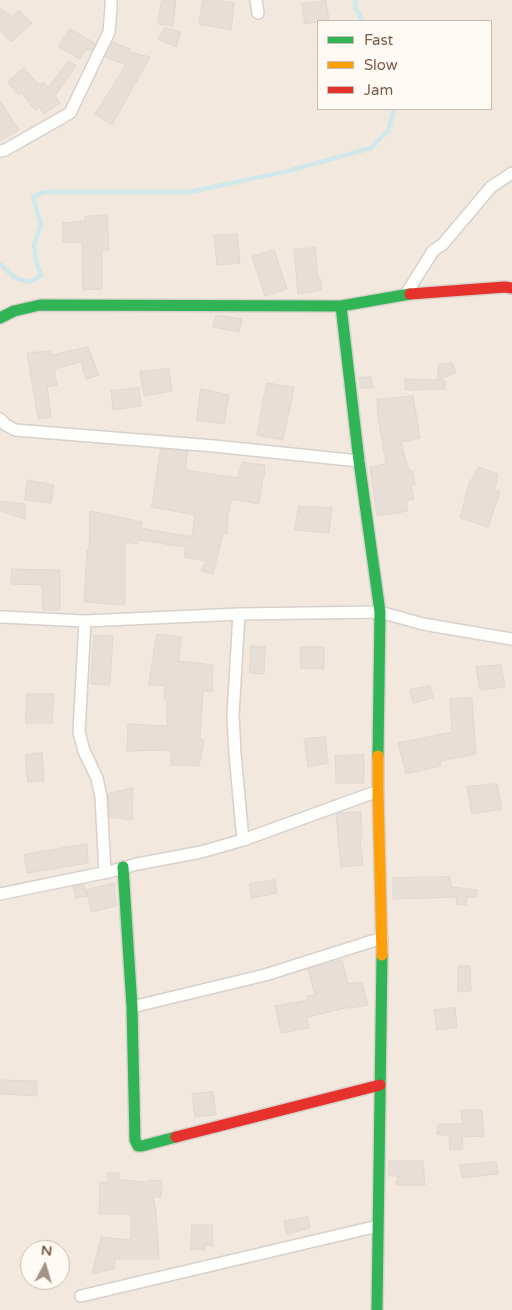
<!DOCTYPE html>
<html>
<head>
<meta charset="utf-8">
<style>
  body { margin:0 }
  #map { position:relative; width:512px; height:1310px; overflow:hidden; background:#f9f5f0; font-family:"Varela Round",sans-serif }
  canvas { display:block }
  .legend { position:absolute; left:317px; top:20px; width:175px; height:90px; box-sizing:border-box; background:#fffaf3; border:1px solid #cabbb1; margin:0; padding:6px 9px; list-style:none; font-size:15px; color:#7a5c4d }
  .legend li { display:flex; align-items:center; gap:10px; height:25px }
  .legend b { width:25px; border:1px solid #cabbb1 }
  .north { position:absolute; left:20px; top:1240px; width:50px; height:50px; box-sizing:border-box; background:#fffaf3; border:1px solid #cabbb1; border-radius:50%; rotate:6deg; font-size:14px; font-weight:700; line-height:20px; text-align:center; color:#7a5c4d }
  .north::after { content:''; display:block; margin:auto; width:18px; height:22px; background:#a69286; clip-path:polygon(50% 0,100% 100%,50% 72%,0 100%) }
</style>
</head>
<body>
<div id="map">
<canvas width="512" height="1310"></canvas>
<ul class="legend">
<li><b style="height:6px;background:#30b455"></b>Fast</li>
<li><b style="height:6px;background:#ff9f0a"></b>Slow</li>
<li><b style="height:6px;background:#e5322d"></b>Jam</li>
</ul>
<div class="north">N</div>
</div>
<script>
const ctx = document.querySelector('canvas').getContext('2d');
ctx.lineJoin = 'round';
function paint(path, color) {
  ctx.fillStyle = color;
  ctx.fill(path, 'evenodd');
}
function strokePath(path, color, width, dash) {
  ctx.strokeStyle = color;
  ctx.lineWidth = width;
  ctx.lineCap = dash ? 'butt' : 'round';
  ctx.setLineDash(dash || []);
  ctx.stroke(path);
}
const residential = new Path2D(`
  M0,0H512V1310H0ZM318,21H491V109H318ZM30,1250H60V1280H30Z`);
const stream = new Path2D(`
  M355,0L356,9L363,21
  M0,264L15,278L29,282L41,276L36,262L34,245L41,225L33,197L44,192H190L288,171L371,148L388,131L394,109`);
const building = new Path2D(`
  M162,0H176L173,26L158,24Z
  M203,0H214L234,3L231,30L199,24Z
  M326,1L329,21H318V22L305,24L302,4Z
  M0,8L12,17L19,10L32,23L11,42L0,30Z
  M165,28L181,32L176,47L158,39Z
  M70,29L95,43L91,51L86,49L80,59L59,47Z
  M112,42L131,49L129,52L150,57L112,125L95,114L126,65L105,57Z
  M69,61L76,66L55,96L60,103L44,114L39,107L35,110L22,93L19,95L9,84V80L24,68L39,85L44,82L48,87Z
  M0,101L19,130L0,141Z
  M107,215L109,250H102V289L83,290L82,243L63,242V223L85,221V217Z
  M237,234L240,263L217,265L214,236Z
  M315,248L318,279L320,278L322,290L298,294L294,250Z
  M274,250L287,289L265,296L252,257Z
  M216,316H225L242,319L239,332L213,327Z
  M88,347L99,375L86,379L81,362L54,369L57,385L47,387L51,417L38,419L27,353L50,351L51,355Z
  M452,363L456,373L437,380L439,365Z
  M169,369L172,391L144,396L140,372Z
  M371,377L373,388H361L359,378Z
  M405,379L445,380V389L406,390Z
  M267,383L294,387L283,440L257,435Z
  M139,388L141,406L113,410L111,391Z
  M201,389L229,395L224,424L197,420Z
  M413,396L420,438L401,442L409,471H412L415,485L411,486L414,499L406,501L408,511L377,516L370,467L386,464L378,416L377,400Z
  M161,449L188,451L185,470L238,478L242,462L265,465L264,477H263L259,504L231,499L227,521H228L227,534L223,533L213,574L201,571L206,561L184,557L186,547L139,540L138,544L125,542V605L84,602L87,550L89,551L90,511L142,522L141,528L192,537L195,515L152,507Z
  M479,467L498,474L495,490L500,492L488,527L460,518L469,484Z
  M28,480L54,485L51,503L25,500Z
  M0,501L25,504V519L0,511Z
  M299,506L332,508L329,533L295,530Z
  M12,569L60,570V610H43L42,585L11,584Z
  M157,634L182,637L178,661L213,665L212,692L203,691L200,739L204,740L199,766L171,765V750L127,751L128,724L167,726V700H164L165,686L149,685Z
  M94,635L113,636L110,685L91,684Z
  M251,646L265,647L264,674L250,673Z
  M301,647H324V669L301,668Z
  M501,665L505,687L480,690L476,667Z
  M430,686L433,698L413,703L410,690Z
  M27,694H54L52,723H26Z
  M472,698L476,754L440,761L441,766L406,774L398,743L452,732L450,699Z
  M325,737L328,763L308,767L304,739Z
  M42,753L44,781L28,782L25,755Z
  M364,755V783H336L335,756Z
  M497,784L502,809L472,814L467,787Z
  M133,788L132,820L110,817L108,794Z
  M361,812L362,838H360L363,865L341,867L336,814L340,813Z
  M87,844L88,863L27,873L24,855Z
  M450,877L451,887L477,890V897H467L466,905L456,904L457,897L393,899V878Z
  M275,880L277,893L252,898L249,884Z
  M114,883L116,906L91,912L87,890Z
  M84,885L88,896L76,898L73,887Z
  M342,960L348,984L362,982L368,1005L351,1008L350,1007L307,1017L309,1028L281,1033L275,1006L308,1000L307,996L315,995L308,969Z
  M470,966L471,991L458,992V967Z
  M455,1008L457,1027L437,1030L434,1010Z
  M0,1080L37,1081V1096L0,1094Z
  M213,1092L216,1115L195,1117L192,1094Z
  M461,1110H482L484,1136L462,1137L463,1149L450,1150L449,1136L437,1134L438,1124H462Z
  M389,1161H423L425,1185H396L398,1176H389Z
  M496,1162L498,1174L462,1178L460,1165Z
  M108,1173H119L120,1180L150,1182V1180L162,1181L161,1197H153L156,1212L159,1259H115L114,1269L92,1274L101,1237L131,1240V1214H99L100,1182H108Z
  M308,1217L310,1228L287,1234L284,1221Z
  M192,1225H212L213,1246L205,1245V1250L191,1249Z`);
const street = new Path2D(`
  M256,0L258,13
  M0,151L5,150L70,113L109,32L111,8V0
  M406,294L433,251L443,244L491,187L512,173
  M0,419L6,425L15,430L214,446L359,461
  M239,614L233,715L235,754L243,840
  M2,617L85,621L239,614L380,612L423,624L512,639
  M85,621L79,732L84,751L97,778L101,797L105,873
  M0,894L112,871L137,864L201,852L243,840L378,791
  M132,1007L265,975L382,938
  M81,1296L378,1226`);
const fast = new Path2D(`
  M341,306L359,461L380,612L378,756
  M0,318L14,311L40,305L341,306L410,294
  M123,867L132,1007L135,1140L138,1146H142L176,1137
  M377,1310L382,955`);
const slow = new Path2D(`
  M378,756V791L382,955`);
const jam = new Path2D(`
  M410,294L505,287L512,288
  M176,1137L380,1085`);
paint(residential, '#f2e8de');
strokePath(stream, '#d0e8ea', 4.5);
paint(building, '#e6ded7');
strokePath(building, '#e2d8d2', 1);
strokePath(street, '#d7d1cb', 14);
strokePath(fast, '#d9d2cb', 14);
strokePath(slow, '#d9d2cb', 14);
strokePath(jam, '#d9d2cb', 14);
strokePath(street, '#fefefd', 11);
strokePath(fast, '#30b455', 11);
strokePath(slow, '#ff9f0a', 11);
strokePath(jam, '#e5322d', 11);
</script>
</body>
</html>
